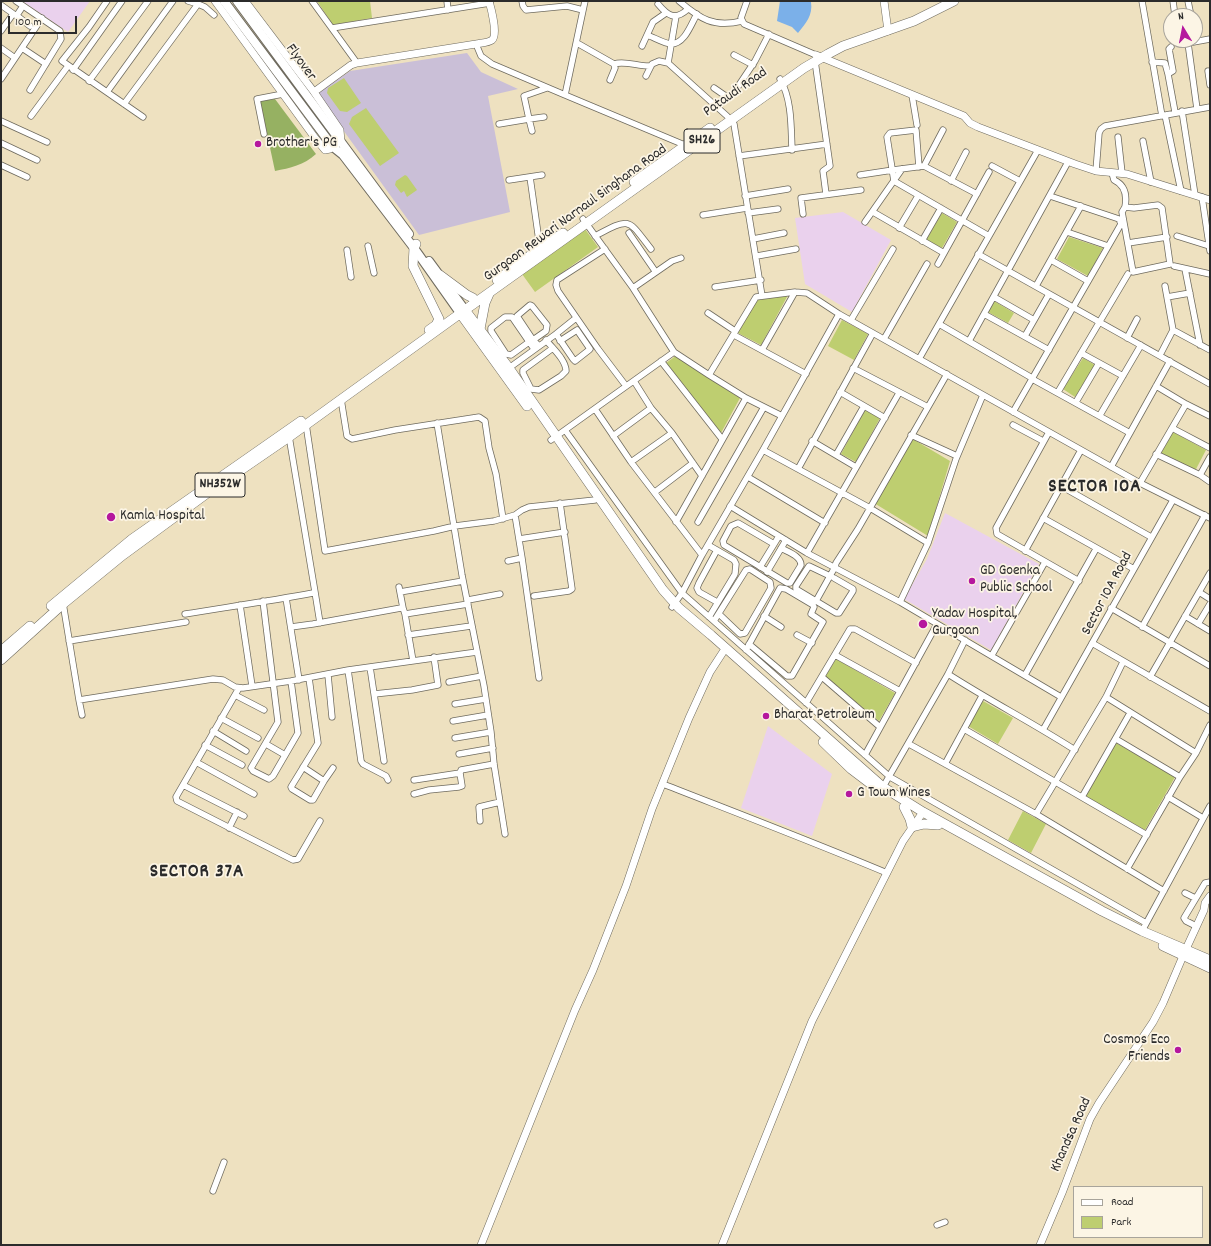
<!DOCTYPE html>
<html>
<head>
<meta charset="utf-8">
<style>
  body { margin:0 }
  #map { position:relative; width:1211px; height:1246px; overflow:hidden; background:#eee1c0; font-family:Dekko,sans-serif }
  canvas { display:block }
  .frame { position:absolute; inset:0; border:2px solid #2b2b2b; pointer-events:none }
  .legend { position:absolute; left:1073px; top:1186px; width:130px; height:52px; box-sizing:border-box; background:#fcf5e5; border:1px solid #a8a49b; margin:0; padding:5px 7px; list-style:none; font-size:12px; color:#2b2b2b }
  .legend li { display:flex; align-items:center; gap:8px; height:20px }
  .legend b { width:20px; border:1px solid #a8a49b }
  .north { position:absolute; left:1163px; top:8px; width:40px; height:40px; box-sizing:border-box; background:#fcf5e5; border:1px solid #a8a49b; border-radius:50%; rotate:350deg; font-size:11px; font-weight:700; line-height:16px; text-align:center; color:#2b2b2b }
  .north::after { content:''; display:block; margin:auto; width:14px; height:18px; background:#b5179e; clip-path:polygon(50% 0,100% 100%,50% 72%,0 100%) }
  .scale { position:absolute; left:8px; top:16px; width:69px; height:18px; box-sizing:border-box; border:2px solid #2b2b2b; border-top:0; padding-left:5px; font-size:12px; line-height:14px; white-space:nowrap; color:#2b2b2b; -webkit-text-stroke:3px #fcf5e5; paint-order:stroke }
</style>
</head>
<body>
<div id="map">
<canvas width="1211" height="1246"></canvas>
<div class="frame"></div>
<ul class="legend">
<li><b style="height:5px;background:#fff"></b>Road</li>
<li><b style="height:11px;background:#bece70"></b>Park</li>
</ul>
<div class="north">N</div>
<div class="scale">100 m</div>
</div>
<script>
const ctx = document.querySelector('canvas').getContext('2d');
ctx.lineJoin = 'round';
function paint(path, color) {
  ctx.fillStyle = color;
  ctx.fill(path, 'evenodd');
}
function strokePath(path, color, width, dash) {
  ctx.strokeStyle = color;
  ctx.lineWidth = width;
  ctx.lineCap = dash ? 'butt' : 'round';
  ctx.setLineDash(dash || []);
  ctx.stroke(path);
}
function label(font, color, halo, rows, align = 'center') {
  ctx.font = font + ' Dekko,sans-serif';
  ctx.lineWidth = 3.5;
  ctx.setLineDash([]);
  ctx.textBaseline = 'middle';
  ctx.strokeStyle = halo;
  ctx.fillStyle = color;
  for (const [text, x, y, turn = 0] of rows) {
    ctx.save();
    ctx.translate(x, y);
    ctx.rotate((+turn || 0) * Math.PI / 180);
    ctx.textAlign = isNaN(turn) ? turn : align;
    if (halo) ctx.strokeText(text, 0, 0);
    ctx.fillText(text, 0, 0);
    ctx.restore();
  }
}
const built = new Path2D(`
  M22,1H90L68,32Z
  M843,212L891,240L852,312L805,284L795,218Z
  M945,513L1039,564L991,650L904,599L927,559Z
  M768,726L832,774L812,836L741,808Z`);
const industrial = new Path2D(`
  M467,53L481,72L518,89L488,96L510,212L419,235L317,94L350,71Z`);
const green = new Path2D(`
  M317,1H370L372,18L333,25Z
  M344,78L361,103L347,112L340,111L327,93L328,88Z
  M366,108L399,153L380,166L349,124L352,117Z
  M405,175L407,176L417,190L407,197L404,191L401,193L395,185L396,181Z
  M942,213L957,222L942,248L926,240Z
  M585,229L598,247L535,292L522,274Z
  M1069,237L1103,248L1088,276L1057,259Z
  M788,295L761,345L738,333L757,300Z
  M994,301L1014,313L1008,323L988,312Z
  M842,320L868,334L854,360L828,346Z
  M677,355L698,371L740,398L721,433L666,363Z
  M1083,358L1095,365L1075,397L1063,389Z
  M865,410L880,418L856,462L841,454Z
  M1173,432L1206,450L1195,471L1161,453Z
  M911,438L950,461L928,536L874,503Z
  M836,659L895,693L879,721L825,677Z
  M983,701L1013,718L998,744L968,726Z
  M1116,743L1175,777L1145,830L1085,796Z
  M1023,811L1046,824L1031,853L1008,840Z`);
const forest = new Path2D(`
  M275,99L316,154C304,165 290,168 275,171L260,101Z`);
const water = new Path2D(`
  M780,1L811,2C813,15 806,23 798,33L792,27L777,21Z`);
const minor = new Path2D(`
  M16,1L60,31L61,39L30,90
  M107,1L89,27L62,61L143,117
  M188,1L198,4
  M312,1L357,63
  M447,1L448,10
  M522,1L523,6L526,10L567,6L583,10
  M585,1L565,95L687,146
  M679,1C700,19 714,28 742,21
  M747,1L741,18L744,24L816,55
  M1142,1L1162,116
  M1173,1L1175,16
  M1188,1L1191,16
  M658,4C668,16 675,21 688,9
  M1,5L15,15H17L23,6
  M16,15L30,26
  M332,28L490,3
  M1,31L13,14
  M647,35C653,37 665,44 671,44C685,44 691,24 697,14
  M577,43L614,64L615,68L610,80
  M476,44L481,56L492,64L565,95
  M642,46L653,22L666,13
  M1171,47L1169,49L1173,71L1168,74L1175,112
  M1,48L15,58
  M22,48L46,64
  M734,55L753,65
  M815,61L830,166L823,171L826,194
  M1152,62L1165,63L1168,74
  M668,63L676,16
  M614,64C625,60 639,67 651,66
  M73,70L122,1
  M1208,71L1210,85
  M646,76L652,64L659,61L668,63L727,116L734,124L762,296
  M1,79L42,18
  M780,79C792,99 791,127 792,150
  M89,81L148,1
  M714,88L727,97L733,94L755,61L769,34
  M107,92L173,1
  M912,95L917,125
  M124,104L198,4L205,7L214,15
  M1197,109L1188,43L1210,39
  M1182,111L1195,195
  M1165,115L1181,191
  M31,116L68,66
  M1,121L47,142
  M499,124L529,119L524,96L547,88
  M532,131L529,119L544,117
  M264,134L257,99L283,94
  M1118,137L1122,173
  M1143,141L1151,182
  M1,143L37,160
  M739,156L827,144
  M1,165L27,177
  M924,166L943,130
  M992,166L1020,181
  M919,167L916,130L890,133L887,137L894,181L989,236
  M1096,171L1099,133L1101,129L1105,126L1210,107
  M1112,173L1114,180C1125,185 1127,196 1125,207L1134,208L1158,205L1162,208L1170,264L1133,272L1122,212L1125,207
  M860,175L893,170L924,166L977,194
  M530,177L540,248
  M509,180L542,175
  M951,181L966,152
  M745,196L788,189
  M1202,197L1210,251
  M873,212L944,253
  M748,213L778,209
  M803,214L801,198L861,190
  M703,215L747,208
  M583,219L633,288L674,352L709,375L746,398L782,416
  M865,222L902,169
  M899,228L918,196
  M1067,232L1108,246
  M629,233L655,271
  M595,236C631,217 627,218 651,249
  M1177,236L1209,246
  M753,239L784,233
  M922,241L941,208
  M1128,243L1167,237
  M368,246L374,273
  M605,249L557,280L556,285L558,291L598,349L626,386
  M347,250L351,277
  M978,254L1210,384
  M757,256L796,249
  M1051,260L1088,281
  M938,264L989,172
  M1174,266L1210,274
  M1185,269L1200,345
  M1036,286L1081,206
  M715,287L761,280
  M633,288L672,261L681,258
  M994,297L1034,320
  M1167,297L1190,293
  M708,313L735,331
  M984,314L1049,350
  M851,320L893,249
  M939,324L1032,378
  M1173,330L1210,350
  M556,334L573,359L575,361L589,350L590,349L577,330L560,341
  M734,335L806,374
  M1025,336L1049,294
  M1127,338L1137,319
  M884,339L927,264
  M533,340L546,331L547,325L532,306L530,305L517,316L533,340L539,346
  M546,340C553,349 566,360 566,371L561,376L539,390L531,389L523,373V370L553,348
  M969,341L1068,162
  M529,342L511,355L506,354L491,331V328L505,317H512L534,349
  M762,350L795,292L807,293L839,314L1140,483L1210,518
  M1081,353L1123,376
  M1160,355L1173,330L1165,286
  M919,359L1038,150
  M661,361L722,439
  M509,368L556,334L576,318
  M853,368L928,407
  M709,375L756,297L795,292
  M1034,380L1130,433
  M634,381L651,408L672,433L702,476
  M1156,386L1186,404L1210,416
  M840,392L885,418
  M1058,392L1128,274
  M341,399L347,436L352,439L395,430L479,417L485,421L489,448L496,474L503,519
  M1076,402L1099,363
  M595,409L631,462L702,555
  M1013,412L1121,224L1119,219L1050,196
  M1100,415L1141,345
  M437,423L462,575L484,686L491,732L494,764L505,834
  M306,424L325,551L434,531L455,526L494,521L515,515L522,510L529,507L595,500
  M1013,425L1043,441
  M1172,428L1210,448
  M565,430L682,593L890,777L1146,923
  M1049,432L996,528L997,534L1079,581
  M911,435L957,456
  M613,436L651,408
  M551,440L674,352
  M812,441L856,467
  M763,450L870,508L928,543
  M1156,454L1200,475L1210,482
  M836,455L864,406
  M631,462L672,433
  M1111,467L1170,361
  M798,469L873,333
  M1200,475L1210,457
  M748,477L825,523
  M1140,483L1186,404
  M1061,486L1151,537
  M655,492L693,463
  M730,506L807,553L900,602L1061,697
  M515,515L522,558
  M1043,518L1134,569
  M676,522L746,398
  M698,522L764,407
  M519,539L565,532
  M774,544L738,523L731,526L723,541L724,545L787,583H790L801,565C801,556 788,552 781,548
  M708,545L734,560L736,564L735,574L709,617
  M717,550L699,583L697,588L699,592L717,602
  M1025,551L1081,450
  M807,553L899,393
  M508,561L522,558L539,678
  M760,567L779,536
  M767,572L786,540
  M830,576L809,566L796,586V589L836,613H839L853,591V589L834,578
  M399,587L403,608
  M315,592L320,623
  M400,592L463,581
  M1199,592L1210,599
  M534,596L569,591L572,589L560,503
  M286,598L299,680
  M468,600L500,594
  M263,601L278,722L251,768L253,771L269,779L273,776L298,733L291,681
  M816,601L835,567L836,563L858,529L947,374
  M900,602L928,543L956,459L983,395
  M63,603L79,700L82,715
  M240,605L252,686
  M672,607L682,593L702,555L763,450L839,314
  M1111,608L1210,666
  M185,614C228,607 270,601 313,593L315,592L289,436
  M764,616L781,627
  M1185,616L1210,631
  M714,621L746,570L750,569L770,582L771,588L745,633L740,634L719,614
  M1198,624L1210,604
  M291,627L313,624L401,608H403L405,614
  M1142,627L1205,515
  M408,635L471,626
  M797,635L812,643
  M69,641L186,622
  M1092,643L1210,711
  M746,650L780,588L786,589L813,605L814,607L811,614L823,622L792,676H787L749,644
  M835,655L900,691
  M992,655L1045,562
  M413,661L405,614L468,604
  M370,667L384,761
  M348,670L361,761L363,764L386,776L388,780
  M948,674C990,701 1033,723 1075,750
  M328,675L332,717
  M1025,675L1096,549
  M822,677L880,727
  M1150,677L1210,573
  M309,678L318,743L291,787L292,789L310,800H313L324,781
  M449,682L482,676
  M239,688L176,797L177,801L293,860L298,859L320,821
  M374,694L412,690L438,685L434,657
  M235,695L264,710
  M1106,697L1196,753
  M79,700L213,679L223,680L235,687L243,688L291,681L348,670L477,652
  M806,703L850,629H855L916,663
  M455,704L486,699
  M221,718L258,738
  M453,721L488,715
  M964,729L1147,835
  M1043,730L1173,500
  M213,731L246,751
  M455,738L491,732
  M1116,739L1180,777
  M266,744L285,755
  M909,744L1036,814L1164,891
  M205,745L242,765
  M459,754L493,748
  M865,755L937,624
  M196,762L254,794
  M945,764L982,696
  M303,767L324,781L333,768
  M414,780L460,773
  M663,784C737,813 813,842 887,873
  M183,785L244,816
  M883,787L948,674L965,640
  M414,794L429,790L459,787L462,786L460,773L461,770L494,764
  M1082,797L1130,713
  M1168,797L1203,818
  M1036,814L1106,697L1123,662
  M480,821L479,807L500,802
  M229,828L237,812
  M1127,869L1180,777L1196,753L1210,725
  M1185,893L1195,898
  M1196,926L1186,921L1184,918L1205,883L1210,882
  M1142,931L1210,806
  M213,1191L224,1162
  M937,1225L945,1222`);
const tertiary = new Path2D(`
  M215,1L315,138L325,150L330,149L341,141L340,130L314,92L245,1
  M884,1L888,31
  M816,55L964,116L970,123L978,127L1075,164L1096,171L1127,174L1210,200
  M314,92L351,65L357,63L476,44C481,43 488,43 492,40C498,35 491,8 489,1
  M1186,949L1204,910L1205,903L1210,896
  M481,1245L575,1010L593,970L626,886L652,809L689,718L710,672L723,652
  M722,1245L812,1021L903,841L923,812
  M1040,1245L1062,1193L1090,1119L1099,1103L1153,1022L1163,1003L1183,956`);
const secondary = new Path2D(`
  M224,1L333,147L343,155L414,248L460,313
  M237,1L409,234
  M429,261L465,310`);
const primary = new Path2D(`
  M634,182L710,128
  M440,275L467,295L473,298
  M497,280L540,248L563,233
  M465,310L804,68L828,54L843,46L914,21L954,1
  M480,329L485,303L489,294`);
const trunk = new Path2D(`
  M416,244L414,248L413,266L439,319L436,325L429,330
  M460,313L527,406
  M51,606L132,539L301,421
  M1,651L30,626
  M1,660L63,604L123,555L206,494L289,437L465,310L509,368L663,590L679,608L711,635L883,787L923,812L1102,911L1142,931L1210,960
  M823,742L851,769L880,791
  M904,807L910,819L912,827L924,824L938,825
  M1163,946L1210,968`);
const markers = [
  [258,144,4,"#b5179e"],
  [111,517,5,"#b5179e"],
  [972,581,4,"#b5179e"],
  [923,624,5,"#b5179e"],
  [766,716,4,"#b5179e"],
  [849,794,4,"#b5179e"],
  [1178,1050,4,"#b5179e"]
];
const shields = [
  [702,141,36],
  [220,485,50]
];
const shieldNames = [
  ["SH26",702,141],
  ["NH352W",220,485]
];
const streetNames = [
  ["Flyover",300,63,54],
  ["Pataudi Road",736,93,-35],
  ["Gurgaon Rewari Narnaul Singhana Road",576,214,-36],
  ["Sector 10A Road",1108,594,-62],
  ["Khandsa Road",1072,1135,-66]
];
const poiNames = [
  ["Brother's PG",266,144],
  ["Kamla Hospital",120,517],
  ["GD Goenka",980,572],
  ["Public School",980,589],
  ["Yadav Hospital,",932,615],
  ["Gurgoan",932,632],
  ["Bharat Petroleum",774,716],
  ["G Town Wines",857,794],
  ["Cosmos Eco",1170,1041,"right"],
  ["Friends",1170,1058,"right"]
];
const districtNames = [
  ["SECTOR 10A",1095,488],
  ["SECTOR 37A",197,873]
];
paint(built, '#ead1ed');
paint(industrial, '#cabfd7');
paint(green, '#bece70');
paint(forest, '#96b162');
paint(water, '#7bb0e9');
strokePath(minor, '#6f6b5f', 7);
strokePath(tertiary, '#6f6b5f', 8);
strokePath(secondary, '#6f6b5f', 10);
strokePath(primary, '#6f6b5f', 10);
strokePath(trunk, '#6f6b5f', 10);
strokePath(minor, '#fff', 5.5);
strokePath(tertiary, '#fff', 7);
strokePath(secondary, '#fff', 8);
strokePath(primary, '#fff', 9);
strokePath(trunk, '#fff', 9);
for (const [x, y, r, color] of markers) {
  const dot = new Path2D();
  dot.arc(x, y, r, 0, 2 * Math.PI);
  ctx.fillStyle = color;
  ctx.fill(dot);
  strokePath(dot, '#fcf5e5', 1.5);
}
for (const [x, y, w] of shields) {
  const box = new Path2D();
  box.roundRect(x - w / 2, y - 12, w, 24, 3);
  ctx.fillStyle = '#fcf5e5';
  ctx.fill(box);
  strokePath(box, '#2b2b2b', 1);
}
label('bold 14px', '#2b2b2b', null, shieldNames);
label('15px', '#2b2b2b', '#fcf5e5', streetNames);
label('15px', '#2b2b2b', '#fcf5e5', poiNames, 'left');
ctx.letterSpacing = '1px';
label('bold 19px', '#2b2b2b', '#fcf5e5', districtNames);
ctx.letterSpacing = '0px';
</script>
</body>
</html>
